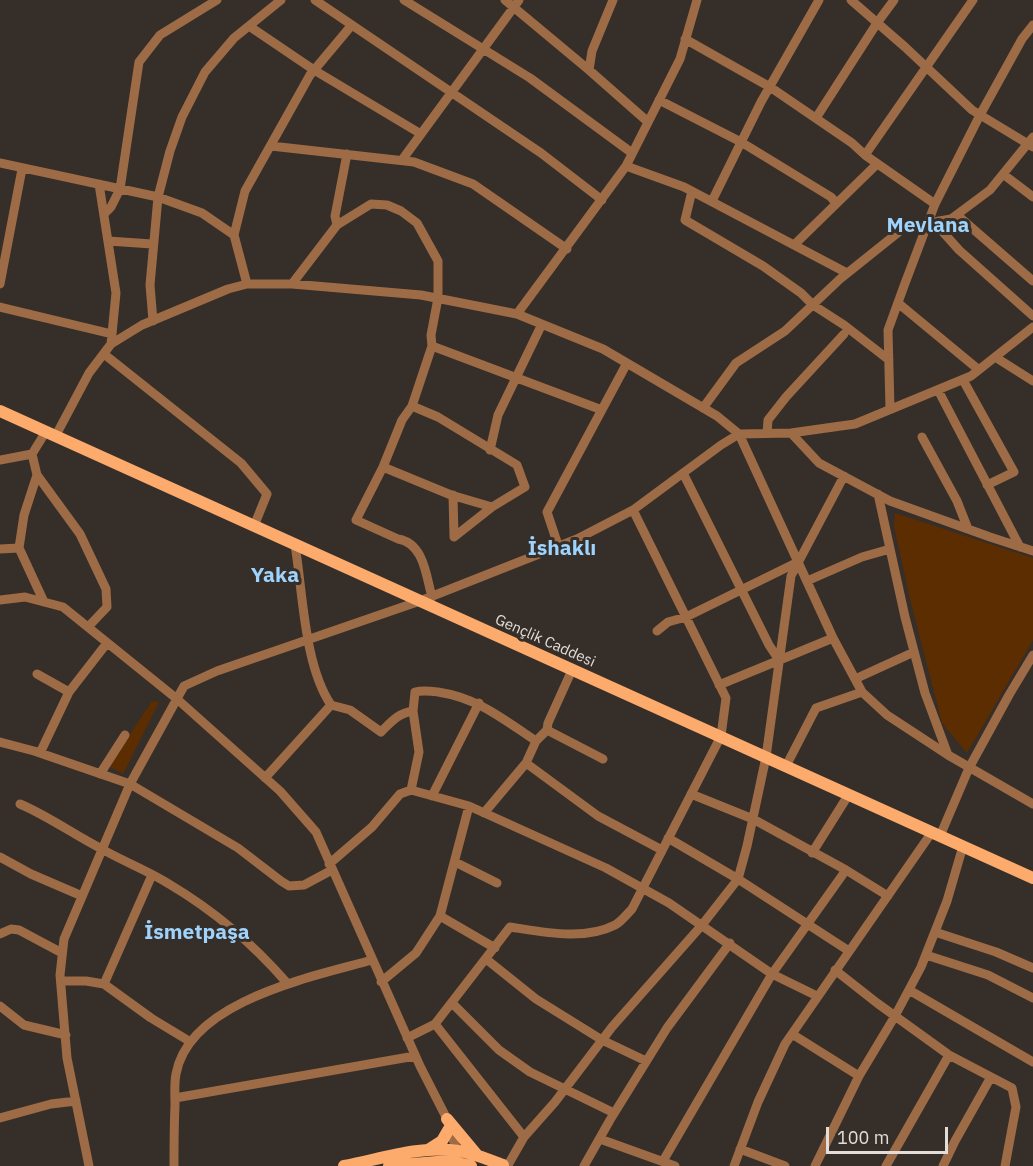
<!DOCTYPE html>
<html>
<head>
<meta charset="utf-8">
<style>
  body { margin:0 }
  #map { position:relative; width:1033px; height:1166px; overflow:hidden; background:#362e28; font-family:"IBM Plex Sans",sans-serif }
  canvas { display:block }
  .scale { position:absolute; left:826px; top:1127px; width:122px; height:27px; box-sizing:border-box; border:3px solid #e2ddd9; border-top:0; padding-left:8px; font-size:18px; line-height:21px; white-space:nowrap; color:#e2ddd9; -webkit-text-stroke:4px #362e28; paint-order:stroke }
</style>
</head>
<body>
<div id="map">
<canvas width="1033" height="1166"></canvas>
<div class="scale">100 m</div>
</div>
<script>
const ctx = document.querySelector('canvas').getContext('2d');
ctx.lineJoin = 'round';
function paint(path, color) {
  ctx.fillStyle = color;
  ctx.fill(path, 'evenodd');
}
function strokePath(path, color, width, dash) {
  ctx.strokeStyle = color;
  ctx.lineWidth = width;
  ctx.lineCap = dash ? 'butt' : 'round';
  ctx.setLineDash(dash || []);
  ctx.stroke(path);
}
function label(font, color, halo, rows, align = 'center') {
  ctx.font = font + ' "IBM Plex Sans",sans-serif';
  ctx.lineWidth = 6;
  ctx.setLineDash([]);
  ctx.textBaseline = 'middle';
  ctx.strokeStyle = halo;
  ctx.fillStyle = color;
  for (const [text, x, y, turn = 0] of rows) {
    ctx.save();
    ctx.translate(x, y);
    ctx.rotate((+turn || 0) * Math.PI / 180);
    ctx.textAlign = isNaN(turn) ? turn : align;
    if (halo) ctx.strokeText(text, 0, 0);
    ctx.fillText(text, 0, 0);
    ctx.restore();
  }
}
const green = new Path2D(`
  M895,513L1033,558V640L967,753L942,723L910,599L894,526Z
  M152,701L159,702L123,774L109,766Z`);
const minor = new Path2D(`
  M315,0L541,153L602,200
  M404,0L530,78L632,153
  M505,0L589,70L648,122
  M851,0L905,47L972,110L1033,147
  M249,26L314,70L421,134
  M685,39L770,87L852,143L865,155
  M589,70L592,51L613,0
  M659,100L741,142L831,197L836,203
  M816,118L877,23L894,0
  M271,146L414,162L473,184L567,249
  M402,160L519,0
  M0,163L158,197L202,213L234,235L247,284
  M626,166L684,187L847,273
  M1003,174L1033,197
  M99,184L116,293L111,344
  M692,191L685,220L763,266L801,293L813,305L844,325L889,360
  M712,201L761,102L819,0
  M935,204L865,155L973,0
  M104,214L111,207L120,189L139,62L160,35L217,0
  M957,215L1033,281
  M929,222L942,231L959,250L1033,316
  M337,225L335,216L347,154
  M234,235L245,191L310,75L351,26
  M108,241L152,244
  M794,245L877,164
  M0,284L22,169
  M292,284L337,225L371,204L387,205L401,211L417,223L438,261V298L431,335L432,346L412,406L402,420L383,467L356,520L398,539C424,543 426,576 432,597
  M898,303L979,370
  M0,307L112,334
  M517,314L626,166L680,59L697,0
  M153,321L150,285L158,197L170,151L182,117L205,72L234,38L281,0
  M432,346L602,410
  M104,354L241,463L267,494L254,526
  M995,357L1033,381
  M963,380L1014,472L987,485
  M938,390L1020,547
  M412,406L438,417L517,465L525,487L492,507L454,537
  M703,408L736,363L785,331L840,279L905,227L951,219L990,190L1033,137
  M890,409L888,330L904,286L935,204L980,115L1022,39L1033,25
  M767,433L768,420L786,397L844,334
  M791,433L819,463L890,501L990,537L1033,551
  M55,437L89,373L111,344L142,325L228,289L247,284H292L421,295L517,314L603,349L717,416L739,434L833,638L862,692L887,715L948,755L1033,804
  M922,437L957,501L968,529
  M490,450L498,415L542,324
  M0,460L32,454
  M383,467L451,495L492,507
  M683,473L769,645L779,660
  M37,475L80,534L106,589L107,607L88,627
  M878,494L905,617L925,693L948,755
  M453,495L454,537
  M295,545C303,593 304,665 331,705L350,710L381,732C391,722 398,713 413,711
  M559,548L547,512L627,363
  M0,549L19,548
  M807,581L862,557L890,549
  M0,600L25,597L63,607L177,699L280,791L316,832L420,1066L447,1119L451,1135L459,1154
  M44,602L19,548L24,515L37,475L32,454L45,433
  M657,631L668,622L686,617L798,562
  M37,674L69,692
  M855,679L914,652
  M719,685L833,638
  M547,730L603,759
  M0,742L34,751L130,784L238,848L281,881L289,886L304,885L332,870
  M40,753L69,692L107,643
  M526,763L598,816L662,850
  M786,766L816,708L862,692
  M100,774L125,735
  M265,778L331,705
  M411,790L469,806L606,868L669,903L772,974L817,996
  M691,794L753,819L846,870L888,896
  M432,796L479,703
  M20,804C48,816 73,834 100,848C122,861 147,870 169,884C213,910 254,945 287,983
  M484,813L526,763L536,741L547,730L548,723L572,670
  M940,836L969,768L1009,695L1033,655
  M668,838L738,879L849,951
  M812,853L849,794
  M0,857L31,874L82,896
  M455,862L497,883
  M329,864L372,827L400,794L411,790L419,752L413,711L415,692C423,690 430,691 438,692C478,698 503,719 536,741
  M440,916L495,948
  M935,932L996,952L1033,968
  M0,934L11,929L19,930L62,953
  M926,955L988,975L1033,998
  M486,959L536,999L602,1040L646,1061
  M835,970L877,1003L949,1055L1012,1088L1016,1107L1005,1166
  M61,981H86L104,984L151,1018L189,1041
  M381,982L416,953L440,916L469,806
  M104,984L152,875
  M909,990L1033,1062
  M452,1003L499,1050L530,1072L614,1113
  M0,1006L24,1025L66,1035
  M435,1024L524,1137
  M792,1034L859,1076
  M407,1038L435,1024L510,927C543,932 584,941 615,925C621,922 627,914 632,909L721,736L726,698L633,510
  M175,1098L415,1056
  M0,1118L51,1104L76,1101
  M600,1139L675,1166
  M740,1149L785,1166
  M663,1161L772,974L846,870
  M508,1165L524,1137L555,1102L612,1027L702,925L738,879L747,846L766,757L791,576L844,476
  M89,1166L67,1058L60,975L64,939L130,784L184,686L217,671L420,601L577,539L633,510L721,445L739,434L791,433L855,424L971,376L1033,327
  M174,1166C174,1146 174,1126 175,1106C175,1096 174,1084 176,1074C189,1001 312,977 372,960
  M584,1166L610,1120L667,1028L730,943
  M734,1166L758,1102L785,1044L932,832
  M815,1166L859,1076L895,1016L921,967L947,901L963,846
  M886,1166L949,1055
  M943,1166L955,1141L991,1077`);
const major = new Path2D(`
  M0,411L1033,878
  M447,1119L477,1155
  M428,1150L442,1141L449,1129
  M344,1166C381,1159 421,1145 459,1151C474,1153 489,1160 503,1165
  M389,1166L449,1161L471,1166`);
const streetNames = [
  ["Gençlik Caddesi",545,641,24]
];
const districtNames = [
  ["Mevlana",928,226],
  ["İshaklı",562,549],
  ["Yaka",275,576],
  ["İsmetpaşa",197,933]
];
paint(green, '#5c2d00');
strokePath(minor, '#9d6b45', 9);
strokePath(major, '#fdab6c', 12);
label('15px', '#e2ddd9', '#362e28', streetNames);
label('bold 21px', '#9dd3fc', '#362e28', districtNames);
</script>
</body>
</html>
